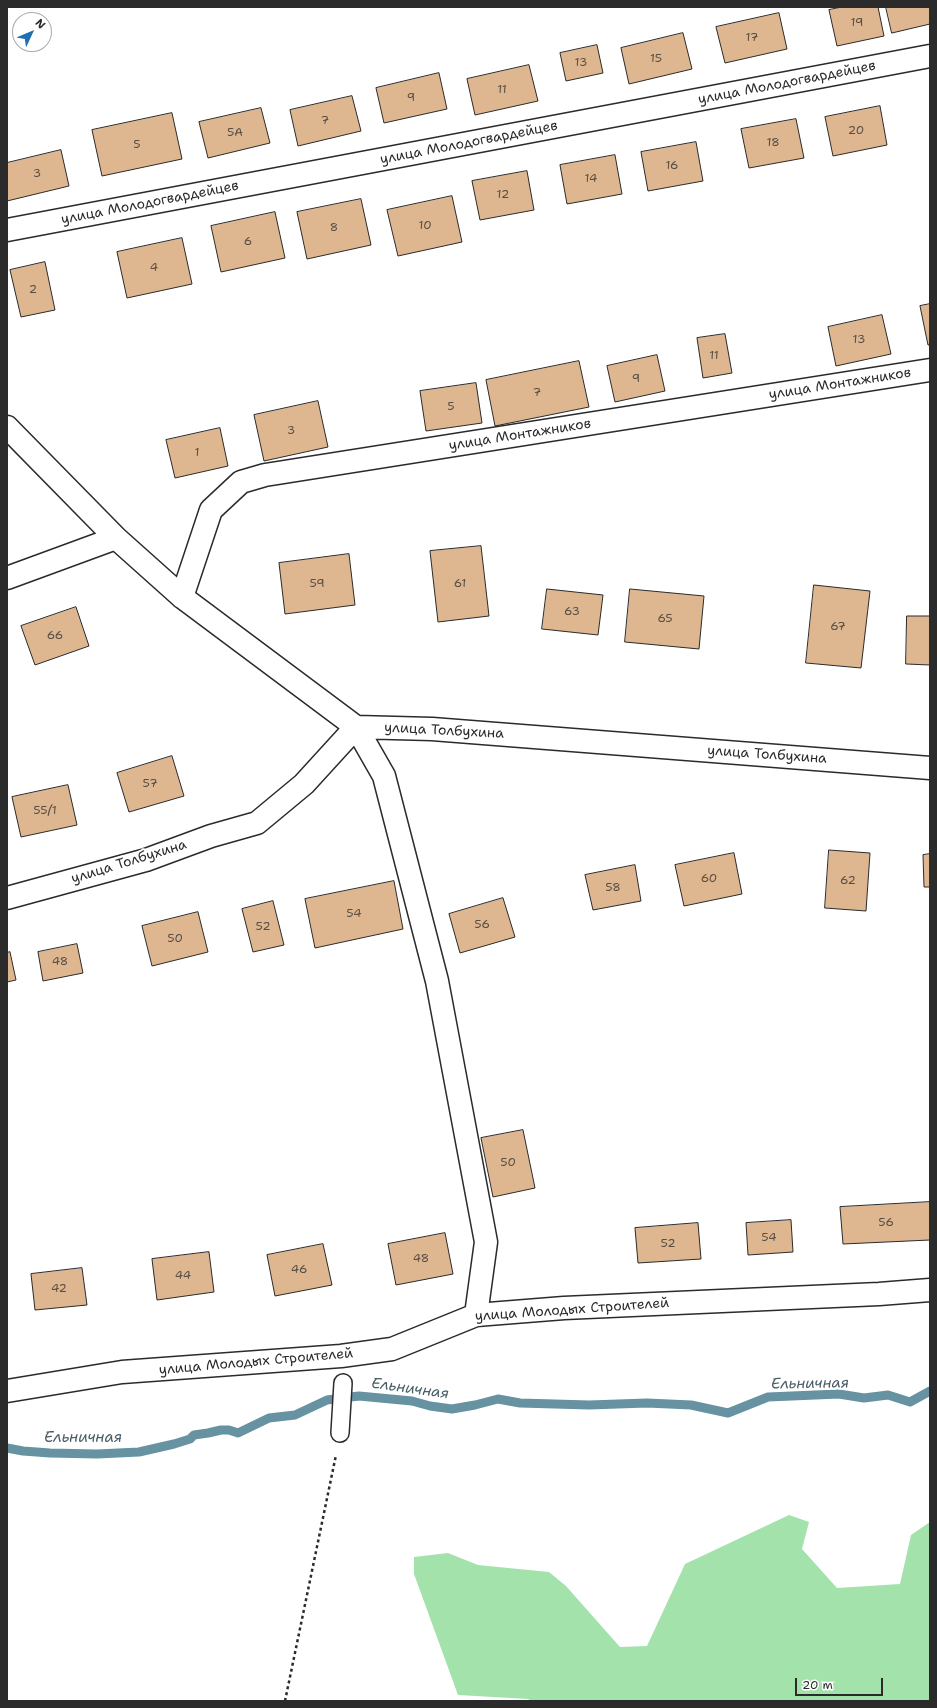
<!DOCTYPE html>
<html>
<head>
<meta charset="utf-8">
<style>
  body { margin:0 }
  #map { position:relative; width:937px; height:1708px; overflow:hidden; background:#fff; font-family:"Shantell Sans",sans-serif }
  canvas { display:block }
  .frame { position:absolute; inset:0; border:8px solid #2b2b2b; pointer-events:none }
  .north { position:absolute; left:12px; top:12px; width:40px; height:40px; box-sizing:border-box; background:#fff; border:1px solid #aaa; border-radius:50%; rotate:46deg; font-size:11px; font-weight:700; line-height:16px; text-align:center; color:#2b2b2b }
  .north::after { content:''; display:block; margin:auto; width:14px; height:18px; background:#1f6fb2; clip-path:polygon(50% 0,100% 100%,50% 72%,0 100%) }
  .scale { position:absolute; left:795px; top:1678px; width:88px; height:18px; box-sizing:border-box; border:2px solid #2b2b2b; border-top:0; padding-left:5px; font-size:12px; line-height:14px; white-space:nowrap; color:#2b2b2b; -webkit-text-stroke:3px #fff; paint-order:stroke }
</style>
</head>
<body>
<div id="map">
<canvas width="937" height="1708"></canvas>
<div class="frame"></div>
<div class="north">N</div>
<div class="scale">20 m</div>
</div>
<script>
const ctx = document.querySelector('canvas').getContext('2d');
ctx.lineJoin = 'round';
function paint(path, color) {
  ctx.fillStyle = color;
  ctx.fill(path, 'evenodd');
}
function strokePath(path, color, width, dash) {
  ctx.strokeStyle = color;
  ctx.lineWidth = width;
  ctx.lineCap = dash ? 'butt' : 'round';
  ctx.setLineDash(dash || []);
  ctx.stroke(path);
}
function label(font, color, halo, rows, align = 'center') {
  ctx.font = font + ' "Shantell Sans",sans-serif';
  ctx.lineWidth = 4;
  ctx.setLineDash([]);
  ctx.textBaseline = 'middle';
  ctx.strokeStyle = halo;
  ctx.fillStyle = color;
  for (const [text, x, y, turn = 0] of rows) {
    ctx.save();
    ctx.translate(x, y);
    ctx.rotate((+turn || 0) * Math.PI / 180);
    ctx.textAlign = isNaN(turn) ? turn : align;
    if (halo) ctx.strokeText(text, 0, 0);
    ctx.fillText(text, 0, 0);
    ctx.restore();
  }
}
const green = new Path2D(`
  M789,1515L809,1522L802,1549L837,1588L900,1584L911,1535L930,1522V1701H531L528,1699L458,1695L414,1574V1557L448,1553L478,1565L549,1572L566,1586L620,1647L647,1646L685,1564Z`);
const stream = new Path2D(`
  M7,1448L23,1451L50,1453L97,1454L139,1452L174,1444L190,1439L194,1435L208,1433L221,1430H229L238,1433L269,1418L295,1415L327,1400L359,1396L412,1401L430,1406L452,1409L475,1405L498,1399L520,1403L589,1405L647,1403L691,1405L728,1413L768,1397L839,1394L864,1398L888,1395L910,1402L930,1391`);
const building = new Path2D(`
  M842,7H878L884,36L837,46L829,10Z
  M886,7H930V24L892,33Z
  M779,13L787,49L725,63L716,27Z
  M683,33L692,69L629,84L621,48Z
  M597,45L603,73L566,81L560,53Z
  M529,65L538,101L475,115L467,79Z
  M439,73L447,109L384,123L376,88Z
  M352,96L361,131L298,146L290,110Z
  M880,106L887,145L833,156L825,117Z
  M261,108L270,143L208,158L199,122Z
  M172,113L182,159L102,176L92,130Z
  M796,119L804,158L749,168L741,129Z
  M696,142L703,181L648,191L641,152Z
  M61,150L69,186L7,201V163Z
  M615,155L622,194L567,204L560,165Z
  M527,171L534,210L480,220L472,181Z
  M452,196L462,242L398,256L387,210Z
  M361,199L371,245L307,259L297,212Z
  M275,212L285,258L221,272L211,226Z
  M182,238L192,284L127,298L117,252Z
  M45,262L55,310L21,317L10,270Z
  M930,304V345H928L920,306Z
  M882,315L891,354L836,366L828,327Z
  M725,334L732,373L703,378L697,338Z
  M657,355L665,391L615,402L607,366Z
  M579,361L589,407L495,426L486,380Z
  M476,383L482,423L426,431L420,391Z
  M318,401L328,447L264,461L254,415Z
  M220,428L228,466L175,478L166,440Z
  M481,546L489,616L438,622L430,551Z
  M349,554L355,605L285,614L279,563Z
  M814,585L870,591L861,668L806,663Z
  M547,589L603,595L598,635L542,629Z
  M630,589L704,596L699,649L625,642Z
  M76,607L89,646L35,665L21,626Z
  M907,616H930V665L906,664Z
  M172,756L184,796L129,812L117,773Z
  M68,785L77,825L21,837L12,797Z
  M829,850L870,853L866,911L825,908Z
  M734,853L742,894L684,906L675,865Z
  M930,854V887H924L923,855Z
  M635,865L641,901L593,910L585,875Z
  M394,881L403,929L315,948L305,899Z
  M503,898L515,937L460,953L449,914Z
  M273,901L284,945L253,952L242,909Z
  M198,912L208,952L152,966L142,926Z
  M77,944L83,973L43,981L38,952Z
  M10,952L16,980L7,982V953Z
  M523,1130L535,1188L493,1197L481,1138Z
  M930,1202V1240L843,1244L840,1207Z
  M791,1220L793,1252L748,1255L746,1223Z
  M698,1223L701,1259L638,1263L635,1228Z
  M445,1233L453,1274L396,1285L388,1244Z
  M323,1244L332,1285L275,1296L267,1255Z
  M209,1252L214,1292L157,1300L152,1259Z
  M82,1268L87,1305L35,1310L31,1274Z`);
const path = new Path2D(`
  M285,1701L336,1455`);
const pedestrian = new Path2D(`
  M340,1433L343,1383`);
const minor = new Path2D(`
  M7,230L930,56
  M7,427L116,538L182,597L356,727L384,776L437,981L486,1242L476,1315
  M7,578L116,538
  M182,597L211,510L241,482L265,475L930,370
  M7,898L146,860L211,836L257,823L304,784L356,727L432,729L930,768
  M7,1391L122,1372L341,1356L392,1349L476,1315L564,1308L879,1294L930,1290`);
const numberNames = [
  ["19",857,23],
  ["17",752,38],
  ["15",656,59],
  ["13",581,63],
  ["11",502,90],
  ["9",411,98],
  ["7",325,121],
  ["20",856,131],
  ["5А",235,133],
  ["18",773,143],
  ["5",137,145],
  ["16",672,166],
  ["3",37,174],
  ["14",591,179],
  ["12",503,195],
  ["10",425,226],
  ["8",334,228],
  ["6",248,242],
  ["4",154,268],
  ["2",33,290],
  ["13",859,340],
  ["11",714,356],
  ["9",636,379],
  ["7",537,393],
  ["5",451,407],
  ["3",291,431],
  ["1",197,453],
  ["59",317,584],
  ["61",460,584],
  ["63",572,612],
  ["65",665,619],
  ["67",838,627],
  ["66",55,636],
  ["57",150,784],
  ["55/1",45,811],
  ["60",709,879],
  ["62",848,881],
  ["58",613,888],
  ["54",354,914],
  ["56",482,925],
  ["52",263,927],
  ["50",175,939],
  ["48",60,962],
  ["50",508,1163],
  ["56",886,1223],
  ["54",769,1238],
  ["52",668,1244],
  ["48",421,1259],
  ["46",299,1270],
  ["44",183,1276],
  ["42",59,1289]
];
const streetNames = [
  ["улица Молодогвардейцев",787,83,-11],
  ["улица Молодогвардейцев",469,143,-11],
  ["улица Молодогвардейцев",150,203,-11],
  ["улица Монтажников",840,384,-9],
  ["улица Монтажников",520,435,-9],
  ["улица Толбухина",444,731,3],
  ["улица Толбухина",767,755,4],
  ["улица Толбухина",129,862,-17],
  ["улица Молодых Строителей",572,1310,-4],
  ["улица Молодых Строителей",256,1362,-5]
];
const waterNames = [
  ["Ельничная",810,1384,-1],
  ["Ельничная",410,1389,8],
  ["Ельничная",83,1438]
];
paint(green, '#a3e3ab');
strokePath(stream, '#6692a1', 9);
paint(building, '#deb68f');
strokePath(building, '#2b2b2b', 1);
strokePath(pedestrian, '#2b2b2b', 20);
strokePath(minor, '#2b2b2b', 25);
strokePath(path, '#2b2b2b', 2.5, [3, 3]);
strokePath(pedestrian, '#fff', 17);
strokePath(minor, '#fff', 22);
label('12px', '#584e44', null, numberNames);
label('14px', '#2b2b2b', '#fff', streetNames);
label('italic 15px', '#495e66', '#fff', waterNames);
</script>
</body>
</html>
